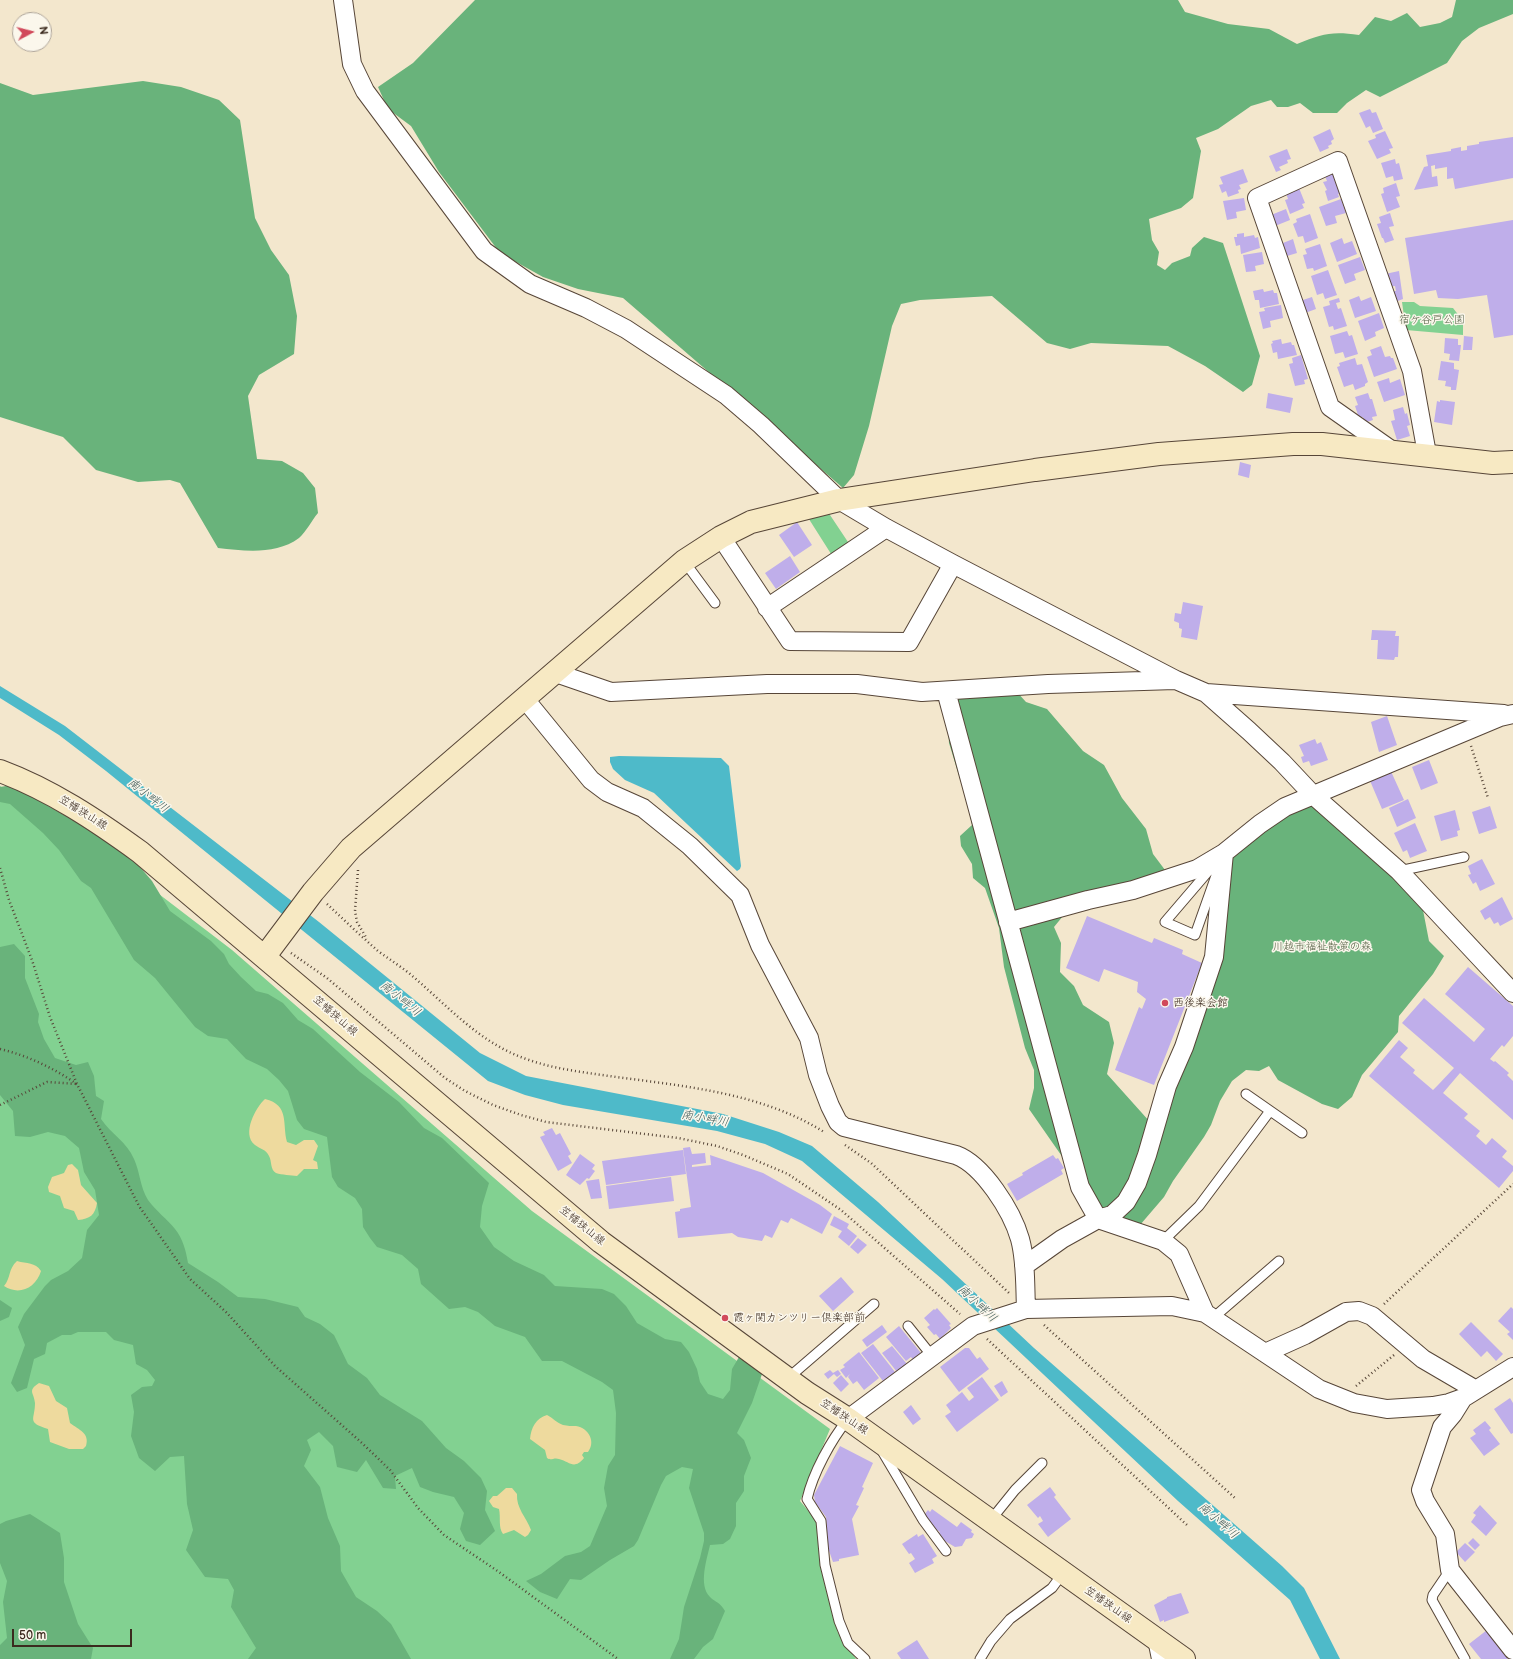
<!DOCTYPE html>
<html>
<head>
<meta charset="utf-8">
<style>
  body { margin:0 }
  #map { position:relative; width:1513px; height:1659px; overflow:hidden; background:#f3e7cd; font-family:"Balsamiq Sans",sans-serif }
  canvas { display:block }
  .north { position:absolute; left:12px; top:12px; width:40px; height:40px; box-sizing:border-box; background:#fbf7ec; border:1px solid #aea59a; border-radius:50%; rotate:83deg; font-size:11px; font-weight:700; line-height:16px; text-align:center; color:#3b2a1e }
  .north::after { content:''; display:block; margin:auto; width:14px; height:18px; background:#d1495b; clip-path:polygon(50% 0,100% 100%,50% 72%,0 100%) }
  .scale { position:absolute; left:12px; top:1629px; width:120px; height:18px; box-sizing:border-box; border:2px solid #3b2a1e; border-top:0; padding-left:5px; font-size:12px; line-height:14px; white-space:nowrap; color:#3b2a1e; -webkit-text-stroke:3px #fbf7ec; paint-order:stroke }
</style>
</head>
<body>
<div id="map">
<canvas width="1513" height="1659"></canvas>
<div class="north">N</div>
<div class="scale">50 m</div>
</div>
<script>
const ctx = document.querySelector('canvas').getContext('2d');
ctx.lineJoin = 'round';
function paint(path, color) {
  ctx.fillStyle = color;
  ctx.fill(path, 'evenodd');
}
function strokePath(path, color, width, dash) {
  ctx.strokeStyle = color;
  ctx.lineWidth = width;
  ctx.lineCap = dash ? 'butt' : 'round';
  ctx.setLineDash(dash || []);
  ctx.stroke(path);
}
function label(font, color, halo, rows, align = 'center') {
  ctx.font = font + ' "Balsamiq Sans","Klee One",sans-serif';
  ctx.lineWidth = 3;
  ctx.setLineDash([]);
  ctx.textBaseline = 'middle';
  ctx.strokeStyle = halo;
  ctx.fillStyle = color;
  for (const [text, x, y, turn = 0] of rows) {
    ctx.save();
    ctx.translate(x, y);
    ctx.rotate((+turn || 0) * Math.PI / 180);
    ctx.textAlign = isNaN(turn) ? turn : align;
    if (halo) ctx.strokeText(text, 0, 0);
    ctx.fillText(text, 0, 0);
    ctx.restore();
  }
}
const green = new Path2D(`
  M1402,302H1414L1420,306L1453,308L1463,321V335L1406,330Z
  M828,512L850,545L833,557L807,516Z
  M0,786L121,865L232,950L532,1211L830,1429L800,1501L816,1520L821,1568L838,1633L856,1659H0Z`);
const forest = new Path2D(`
  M475,0H1178L1185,12L1228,24L1269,29L1297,44C1322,34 1331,31 1359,35L1375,17L1391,21L1407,13L1420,27L1440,23L1452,17L1456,0H1513V14L1479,28L1462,41L1447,63L1380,97L1366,90L1347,103L1337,113H1313L1300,103L1288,107H1277L1271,100L1251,106L1218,129L1196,138L1201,151L1193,198L1181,208L1149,219L1152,240L1159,252L1157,265L1165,270L1172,263L1190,256L1192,248L1204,237L1223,243L1260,356L1252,385L1243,392L1205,366L1168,346L1091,343L1070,349L1047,343L992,296L920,300L901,304L892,326L869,426L854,475L843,488L623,298L578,289L543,277L500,253L439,172L411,126L388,109L378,87L413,63Z
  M143,81L181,87L219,100L240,120L255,218L271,250L289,275L297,316L294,354L259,375L248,396L257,459L282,461L303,473L315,488L318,513C312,520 306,532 299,538C276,555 245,551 218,548L180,483L170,480L138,482L96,470L63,437L0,417V83L33,95Z
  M964,681L1016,691L1026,702L1047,709L1083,751L1104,765L1122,798L1146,829L1153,854L1165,870L1162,886L1063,916L1054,927L1061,943L1060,972L1074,986L1083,1005L1109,1022L1114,1043L1107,1074L1150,1122L1169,1103L1232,858L1243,846L1302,806H1322L1422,905L1429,941L1444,956L1433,974L1399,1016L1398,1032L1362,1075L1352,1097L1338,1109L1322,1104L1278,1080L1269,1066L1259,1071L1246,1070L1232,1081L1220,1101L1211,1125L1204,1137L1173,1181L1164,1197L1140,1225L1100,1211L1029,1109L1034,1088V1070L1025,1048L1004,967L999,928L985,888L973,878L972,864L961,846L960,836L972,825L967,802L949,743L947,710Z
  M12,785L95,833L134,860L152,881L170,911L211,941L224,954L229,964L241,977L256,991L268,994L283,1003L298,1020L313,1029L360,1072L399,1102L424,1128L442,1138L489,1183L482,1206L480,1227L494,1247L514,1261L544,1275L555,1286L602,1289L614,1294L626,1306L637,1323L665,1339L681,1342L689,1352L697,1369L700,1382L708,1394L723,1399L730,1390L732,1369L739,1357L747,1361L762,1374L752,1403L737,1433L744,1440L751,1458L744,1476V1491L736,1503V1526L730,1539L723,1544L710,1545C707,1559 698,1585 710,1597C716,1603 719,1601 725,1611L713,1639L703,1647L694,1659H670L679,1639L684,1607L700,1558L704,1541V1533L689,1488L693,1469L682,1467L666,1476L661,1485L638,1540L634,1546L610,1560L581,1580L570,1579L557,1599L540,1592L526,1581L541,1574L565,1556L581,1552L590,1546L607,1506L604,1488L608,1466L615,1455L616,1413L613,1390L602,1382L562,1361H542L525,1337L495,1326L478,1312L465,1307L449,1309L421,1284L418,1269L402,1255L377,1247L370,1238L363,1227L362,1209L355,1198L338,1187L332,1177L327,1137L304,1129L297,1120L288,1091L279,1080L267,1069L246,1059L227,1039L208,1036L195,1027L155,978L134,960L91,888L81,881L59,850L43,833L10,804L0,802V787Z
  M14,944L25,956V978L39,1014L38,1022L44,1039L55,1058L76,1065L88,1062L94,1076L96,1096L104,1101L101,1119C111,1134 127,1142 134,1159C140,1172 140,1187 148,1200C156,1211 167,1219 175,1229C183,1239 186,1251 188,1263L218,1282L238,1297L265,1299L298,1307L305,1317L320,1324L334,1335L348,1364L367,1378L380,1395L422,1421L446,1448L464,1461L481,1478L487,1491L485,1510L495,1531L480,1545L466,1541L460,1529L464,1513L454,1497L433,1492L420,1487L412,1468L395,1476L396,1489L383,1488L366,1460L357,1472L337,1467L333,1446L319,1432L307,1440L311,1450L304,1466L320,1487L328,1518L340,1546L341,1571L356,1597L377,1611L391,1624L411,1659H248L256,1648L231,1607L234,1590L228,1579L205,1577L186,1550L193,1530L187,1504L184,1456L170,1457L155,1471L139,1458L131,1436L134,1412L131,1395L142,1387L152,1386L155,1380L147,1370L136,1364L133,1345L114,1340L106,1332H78L71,1335H62L47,1343L45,1354L34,1359L27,1388L17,1392L11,1383L25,1345L18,1327L24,1314L45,1286L51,1280L68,1271L82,1258L87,1230L99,1215L95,1190L84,1172L79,1148L65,1136L48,1132L30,1137L15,1136L13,1111L0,1095V947Z
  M0,1300L12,1308L9,1317L0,1321Z
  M30,1514L60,1533L64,1558V1582L78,1624L93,1648L91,1659H0V1645L7,1638L3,1602L7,1581L0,1563V1524L6,1521Z`);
const sand = new Path2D(`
  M265,1099C290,1105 282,1124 287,1142L296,1145L304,1140H314L318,1146L313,1160L317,1162L318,1169H304L297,1176C291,1175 282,1175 276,1173C270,1170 272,1161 269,1156C266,1149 260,1149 255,1145C241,1134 256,1107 265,1099Z
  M72,1164L78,1170L81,1185L97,1203C95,1215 90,1219 78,1220L74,1211L64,1208L60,1196L49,1192L48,1187L52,1177L64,1173L68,1165Z
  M17,1261C27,1264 35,1262 41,1271C36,1288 19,1296 4,1286C11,1278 8,1269 17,1261Z
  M39,1383L49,1386L56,1401L67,1408L70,1423C79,1430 90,1433 86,1446L83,1449H69L50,1442L48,1429C26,1422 35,1420 35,1403C34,1392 27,1391 39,1383Z
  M547,1415C553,1418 557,1423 563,1425C568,1426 571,1426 576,1426C589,1428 596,1442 588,1452H584L582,1455L584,1458C574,1470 570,1462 559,1459C554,1457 551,1461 547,1458L545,1450L530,1439C531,1428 536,1418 547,1415Z
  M506,1488H512L517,1494C516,1508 526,1517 531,1530L528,1535L525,1537L514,1530L503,1534C498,1527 501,1518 499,1509L493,1507L489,1501L493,1496H497Z`);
const water = new Path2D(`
  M0,686L65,726L319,922L480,1053L526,1076L723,1114L779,1132L812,1146L878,1202L1034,1348L1282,1566L1304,1588L1340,1659H1320L1290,1600L1178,1501L942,1279L802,1161L765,1144L717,1131L563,1105L525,1095L488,1081L106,771L59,735L0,698Z
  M619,756L721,758L729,766L741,866L740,869L737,871L654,793L625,780L613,769L610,762V757Z`);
const building = new Path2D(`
  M1370,109L1372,113L1376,112L1383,129L1373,133L1370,126L1366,128L1359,113Z
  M1330,129L1334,139L1331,141L1332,144L1328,146L1329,148L1320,152L1313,137Z
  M1385,131L1393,148L1389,149L1391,153L1377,159L1368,141L1376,138L1375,135Z
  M1513,137V178L1455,189L1453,178L1447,179V167L1435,169V165L1431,166L1432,177L1437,176L1438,186L1414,190L1424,167L1428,166L1426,155L1451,151V149L1461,147V151L1467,150V146L1479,144V142Z
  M1287,149L1291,159L1287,160L1288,163L1279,167L1281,170L1276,172L1269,156Z
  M1395,159L1396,164L1399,163L1403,179L1394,181L1393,176L1386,178L1381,163Z
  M1243,169L1248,182L1239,185L1241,189L1238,190L1239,193L1228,197L1226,191L1222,193L1219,185L1223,184L1220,177Z
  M1333,171L1341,193L1338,194L1339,197L1328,201L1325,191L1327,190L1323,182L1327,181L1324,174Z
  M1396,183L1400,196L1396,197L1400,207L1387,212L1381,194L1384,193L1383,188Z
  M1299,188L1305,203L1302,204L1304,208L1290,214L1285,200L1288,199L1285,190Z
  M1244,198L1246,210L1236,212L1237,218L1227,220L1223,201Z
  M1341,199L1346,213L1335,216L1337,223L1326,226L1319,207Z
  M1286,209L1290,220L1275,226L1271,215Z
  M1390,213L1394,226L1389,227L1394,240L1385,243L1383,238H1382L1377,224L1381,223L1379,217Z
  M1310,214L1318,238L1305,243L1303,236L1298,237L1293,224L1297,222L1296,219Z
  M1513,220V335L1494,338L1487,295L1458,299L1438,298L1436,290L1414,294L1405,238Z
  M1244,233V237L1254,235L1255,238L1258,237L1260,248L1241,254L1240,245L1236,246L1234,237H1237V234Z
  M1342,238L1344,244L1352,241L1357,254L1337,262L1330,243Z
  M1293,239L1297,253L1287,256L1283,243Z
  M1320,244L1327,266L1314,271L1313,268L1307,269L1303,255L1307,254L1305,249Z
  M1262,252L1264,264L1255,266L1256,271L1246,272L1243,255Z
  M1360,257L1365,270L1354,274L1356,280L1345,284L1338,265Z
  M1328,270L1337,295L1325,299L1323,293L1317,295L1311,276Z
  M1399,271L1403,299L1395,302L1391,291H1396L1395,286L1389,287L1385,274Z
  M1263,289L1264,292L1273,290L1274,293H1277L1279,304L1260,308L1259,300H1255L1253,291Z
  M1359,296L1361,301L1371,297L1376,311L1355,318L1349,300Z
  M1312,297L1316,309L1305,313L1300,301Z
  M1339,298L1340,302L1336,303L1338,309L1341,308L1347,326L1334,330L1333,326L1329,327L1323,307L1330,305L1329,301Z
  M1281,305L1283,318L1270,321L1271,327L1263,329L1259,312L1265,311L1264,308Z
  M1379,313L1384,328L1375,332L1376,336L1365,341L1358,321Z
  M1347,331L1349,336L1352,335L1358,354L1345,358L1343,352L1335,354L1330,336Z
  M1464,336L1473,337L1472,350H1463Z
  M1445,338L1458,339V345H1461L1459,361L1449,360L1450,354L1444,353Z
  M1281,339L1282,344L1291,342L1292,345H1294L1297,355L1278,359L1277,352L1273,353L1271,344L1273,343L1272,341Z
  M1381,346L1385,357L1390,356L1391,358H1393L1397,369L1374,377L1367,357L1372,355L1370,350Z
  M1301,355L1308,379L1304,380L1305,384L1295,386L1289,364L1293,363L1292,358Z
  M1355,358L1357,365L1362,364L1368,382L1365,384V386L1355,390L1353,384L1344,387L1337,367L1340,366L1339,363Z
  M1441,361L1454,363V369L1459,370L1456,390H1451V387L1445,386L1446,381L1438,380Z
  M1389,378L1390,383L1400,379L1405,395L1384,402L1377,382Z
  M1268,393L1293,398L1290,413L1266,408Z
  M1368,393L1370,399H1372L1377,416L1372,417L1373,420L1364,423L1363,417L1359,418L1355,406L1358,405L1355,397Z
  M1440,400L1455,402L1452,425L1434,422L1437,401L1440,402Z
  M1403,407L1405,414L1407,413L1410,425L1407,426L1410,436L1397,440L1391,421L1395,420L1393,410Z
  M1240,462L1251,465L1249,478L1238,475Z
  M797,522L812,545L794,557L779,535Z
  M790,556L800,572L776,589L765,573Z
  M1183,602L1203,606L1197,640L1181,637L1182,629L1179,628V623L1174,621L1175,613L1181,614Z
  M1372,630L1396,631L1395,636H1399L1398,657H1395L1394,660L1377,659L1378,640H1371Z
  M1387,716L1397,745L1379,752L1371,722Z
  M1315,739L1317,744L1321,742L1328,760L1311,766L1309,761L1303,763L1301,757L1304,756L1299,745Z
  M1429,760L1438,783L1421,790L1412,767Z
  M1389,767L1404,800L1382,809L1368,776Z
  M1408,799L1416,818L1397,827L1389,808Z
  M1490,806L1497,828L1479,834L1472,812Z
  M1455,810L1460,830L1457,831L1458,836L1441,841L1434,816Z
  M1415,823L1427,851L1410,858L1407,850L1403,852L1394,833Z
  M1482,859L1495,884L1480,891L1476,882L1473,884L1468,875L1471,874L1468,866Z
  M1502,897L1513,919L1500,926L1498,922L1494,924L1490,917L1485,920L1480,911Z
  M1087,916L1152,943L1154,938L1183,950L1182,954L1202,963L1154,1085L1115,1070L1139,1007L1142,1009L1146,999L1137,992L1138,982L1104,969L1099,982L1066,968Z
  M1468,967L1513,1006V1036L1504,1047L1502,1045L1490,1059L1494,1062L1495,1061L1509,1073L1507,1075L1513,1081V1120L1460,1073L1443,1093L1468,1114L1464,1118L1480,1131L1476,1136L1486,1145L1492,1138L1507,1151L1502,1157L1513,1166V1171L1499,1188L1369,1076L1399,1040L1408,1048L1400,1057L1415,1070L1413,1073L1433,1090L1438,1085L1454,1068L1402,1023L1424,998L1474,1042L1485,1029L1445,994Z
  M552,1128L556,1135L560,1133L571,1154L568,1156L572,1163L558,1171L540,1137L545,1135L543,1132Z
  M690,1147L692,1154L705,1153L706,1163L692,1165V1167L711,1165L710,1155L763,1173L820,1205L832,1214L822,1234L791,1218L788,1223L781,1220L772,1238L765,1235L762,1241L738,1237L732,1233L678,1238L675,1212L680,1211V1209L691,1207L683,1148Z
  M683,1150L686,1174L606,1185L602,1161Z
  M580,1154L595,1165L592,1169L595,1171L589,1179L587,1178L580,1185L566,1175Z
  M1053,1155L1056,1159L1058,1158L1064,1168L1061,1170L1063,1174L1017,1201L1007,1184L1023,1175L1022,1173Z
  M671,1177L674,1201L609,1209L606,1186Z
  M599,1179L602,1198L591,1199L586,1181Z
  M834,1216L849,1224L847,1228L857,1236L849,1246L838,1237L842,1231L830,1225Z
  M858,1238L867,1245L858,1254L850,1247Z
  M841,1277L854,1292L833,1311L819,1296Z
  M1511,1307L1513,1309V1340L1507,1334L1510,1332L1498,1321Z
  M937,1308L951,1324L949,1325L951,1328L940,1339L936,1334L934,1335L927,1327L930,1325L924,1318L934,1309L935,1310Z
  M1471,1322L1503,1354L1496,1361L1487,1351L1481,1357L1459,1334Z
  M882,1325L887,1332L867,1347L862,1340Z
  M899,1326L921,1353L913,1360L911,1357L906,1361L886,1337Z
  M873,1344L895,1372L883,1381L861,1353Z
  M892,1346L907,1364L897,1372L882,1353Z
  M965,1348H969L977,1359L980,1357L989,1369L959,1392L940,1367Z
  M859,1352L879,1378L864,1390L857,1381L853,1384L848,1377L850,1374L846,1378L840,1370L845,1367L843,1365Z
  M830,1370L834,1374L828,1379L824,1374Z
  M838,1370L841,1374L837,1377L833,1373Z
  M841,1375L849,1384L841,1392L833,1383Z
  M982,1377L999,1400L957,1432L945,1416L951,1412L946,1405L962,1392L969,1401L974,1397L967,1388Z
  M1002,1381L1008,1392L1001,1397L994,1386Z
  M1510,1398L1513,1403V1433L1511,1434L1494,1409Z
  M911,1405L921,1419L913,1425L903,1412Z
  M1485,1421L1491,1428L1489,1430L1500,1444L1484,1456L1470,1438L1476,1434L1473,1430Z
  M840,1446L873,1463L862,1487L864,1488L856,1505L859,1506L852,1519L859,1555L839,1559V1561L833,1562L828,1548L826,1517L815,1502L814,1495Z
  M1050,1487L1056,1495L1054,1497L1071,1519L1048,1537L1038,1524L1043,1521L1040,1516L1038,1518L1027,1505Z
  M1480,1505L1497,1523L1486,1536L1471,1522L1476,1515L1473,1513Z
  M932,1509L957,1527L961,1522L972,1530L971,1532L974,1534L972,1538L966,1539L962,1546L955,1547L945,1541L938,1534L940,1532L934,1528L924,1515L928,1510L930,1512Z
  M917,1534L918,1537L923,1534L937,1556L932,1559L934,1563L915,1573L909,1563L915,1559L911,1553L909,1554L902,1544Z
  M1473,1538L1480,1545L1475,1550L1468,1543Z
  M1465,1543L1475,1552L1465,1562L1456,1552Z
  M1181,1593L1189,1613L1164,1622V1620L1160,1622L1154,1605L1167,1598V1597Z
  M1487,1630L1508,1659H1481L1469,1644Z
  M917,1640L929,1659H901L897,1653Z`);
const path = new Path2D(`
  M1471,746L1488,798
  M0,868L9,900L32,960L50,1017L77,1084L139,1206L190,1279L226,1312L275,1366L362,1443L390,1470L418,1508L444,1535L499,1572L618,1659
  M358,870L355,911L357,922L367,939
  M327,904C344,920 361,936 378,951C389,959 400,966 410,974C448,1006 480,1044 529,1060C555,1069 582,1072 609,1076C682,1086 760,1092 824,1132
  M291,953L327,978L445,1078L465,1091L493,1105L521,1115L546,1122L678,1138L717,1146L743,1155L788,1174L841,1210L960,1314
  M0,1049C29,1056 53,1068 77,1084
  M0,1105L47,1082L77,1084
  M845,1145L871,1163L1009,1293
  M1384,1304L1513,1184
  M1044,1325L1235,1498
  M987,1339L1188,1526
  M1356,1386L1394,1355`);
const lane = new Path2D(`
  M684,561L715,603
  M1224,853L1195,935L1165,922Z
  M1399,871L1464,857
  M1246,1094L1302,1133
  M1163,1241L1199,1206L1270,1111
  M1213,1318L1279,1261
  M908,1326L932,1356
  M787,1379L874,1304
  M848,1419C831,1440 813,1473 807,1499L821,1521L825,1565L839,1621L848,1643L865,1659
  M882,1451L923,1520L946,1551
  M990,1521L1015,1490L1042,1463
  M1450,1570L1433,1595L1432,1600L1465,1659
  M980,1659L991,1641L1010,1619L1052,1588L1063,1573`);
const street = new Path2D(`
  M343,0L352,64L365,91L484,251L530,284L586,308L626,329L726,395L761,425L839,500L886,528L953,564L1176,680L1206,693L1249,731L1282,762L1313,795L1399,871L1513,993
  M1394,452L1330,407L1257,198L1338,161L1412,371L1427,454
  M721,537L790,641L909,642L953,564
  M767,608L886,528
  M553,672L611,692L767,684H857L922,692L1048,684L1175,680
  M946,691L1080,1187L1098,1219L1062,1239L1024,1266
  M1206,693L1504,714
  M524,698L591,780L607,792L643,808L690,846L740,895L760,945L809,1038L818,1075L830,1106L838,1122L844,1127L956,1155C983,1165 1012,1211 1020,1239C1026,1261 1025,1286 1026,1309
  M1008,922L1088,900L1133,890L1197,869L1224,853L1260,824L1285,807L1500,717L1513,714
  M1098,1219L1112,1215L1126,1202L1137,1183L1147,1155L1167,1086L1184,1047L1214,957L1224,853
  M1098,1219L1163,1241L1179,1254L1205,1313
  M1265,1353L1305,1335L1346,1312L1359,1311L1372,1316L1423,1359L1476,1390
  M1463,1398L1453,1414L1442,1427L1421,1490L1425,1501L1445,1534L1450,1570L1513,1650
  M848,1419L973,1326L1026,1309L1172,1306L1205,1313L1319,1389L1354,1403L1387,1409L1433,1406L1449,1403L1463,1398L1513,1367
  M1157,1639L1161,1659`);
const secondary = new Path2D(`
  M0,771C51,790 96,820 140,852L601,1242L807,1393L848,1419L1184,1659
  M265,956L313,892L351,848L684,561L721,537L751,522L839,500L1035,470L1159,454L1293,444H1322L1493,463L1513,462`);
const markers = [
  [1165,1003,4,"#d1495b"],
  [725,1318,4,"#d1495b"]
];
const parkNames = [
  ["宿ケ谷戸公園",1432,320],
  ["川越市福祉散策の森",1322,947]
];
const streetNames = [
  ["笠幡狭山線",83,813,32],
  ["笠幡狭山線",335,1016,41],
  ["笠幡狭山線",582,1226,39],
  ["笠幡狭山線",844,1417,34],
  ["笠幡狭山線",1108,1605,35]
];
const poiNames = [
  ["西後楽会館",1173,1003],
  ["霞ヶ関カンツリー倶楽部前",733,1318]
];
const waterNames = [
  ["南小畔川",148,796,38],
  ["南小畔川",400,999,39],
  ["南小畔川",705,1119,10],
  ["南小畔川",977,1304,43],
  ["南小畔川",1218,1521,41]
];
paint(green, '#82d191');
paint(forest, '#69b37b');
paint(sand, '#eeda9e');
paint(water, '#4ebac9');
paint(building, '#bfaeea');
strokePath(lane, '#574638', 11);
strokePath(street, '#574638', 20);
strokePath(secondary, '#574638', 24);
strokePath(path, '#574638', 2.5, [1, 3]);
strokePath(lane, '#fff', 9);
strokePath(street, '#fff', 18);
strokePath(secondary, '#f7e9c3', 22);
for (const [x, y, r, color] of markers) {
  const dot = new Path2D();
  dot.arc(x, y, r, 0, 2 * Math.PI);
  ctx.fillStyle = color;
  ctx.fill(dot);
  strokePath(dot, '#fbf7ec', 1.5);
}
label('11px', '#505c40', '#fbf7ec', parkNames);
label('11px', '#3b2a1e', '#fbf7ec', streetNames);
label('11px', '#3b2a1e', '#fbf7ec', poiNames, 'left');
label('italic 12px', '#425c5a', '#fbf7ec', waterNames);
</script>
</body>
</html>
